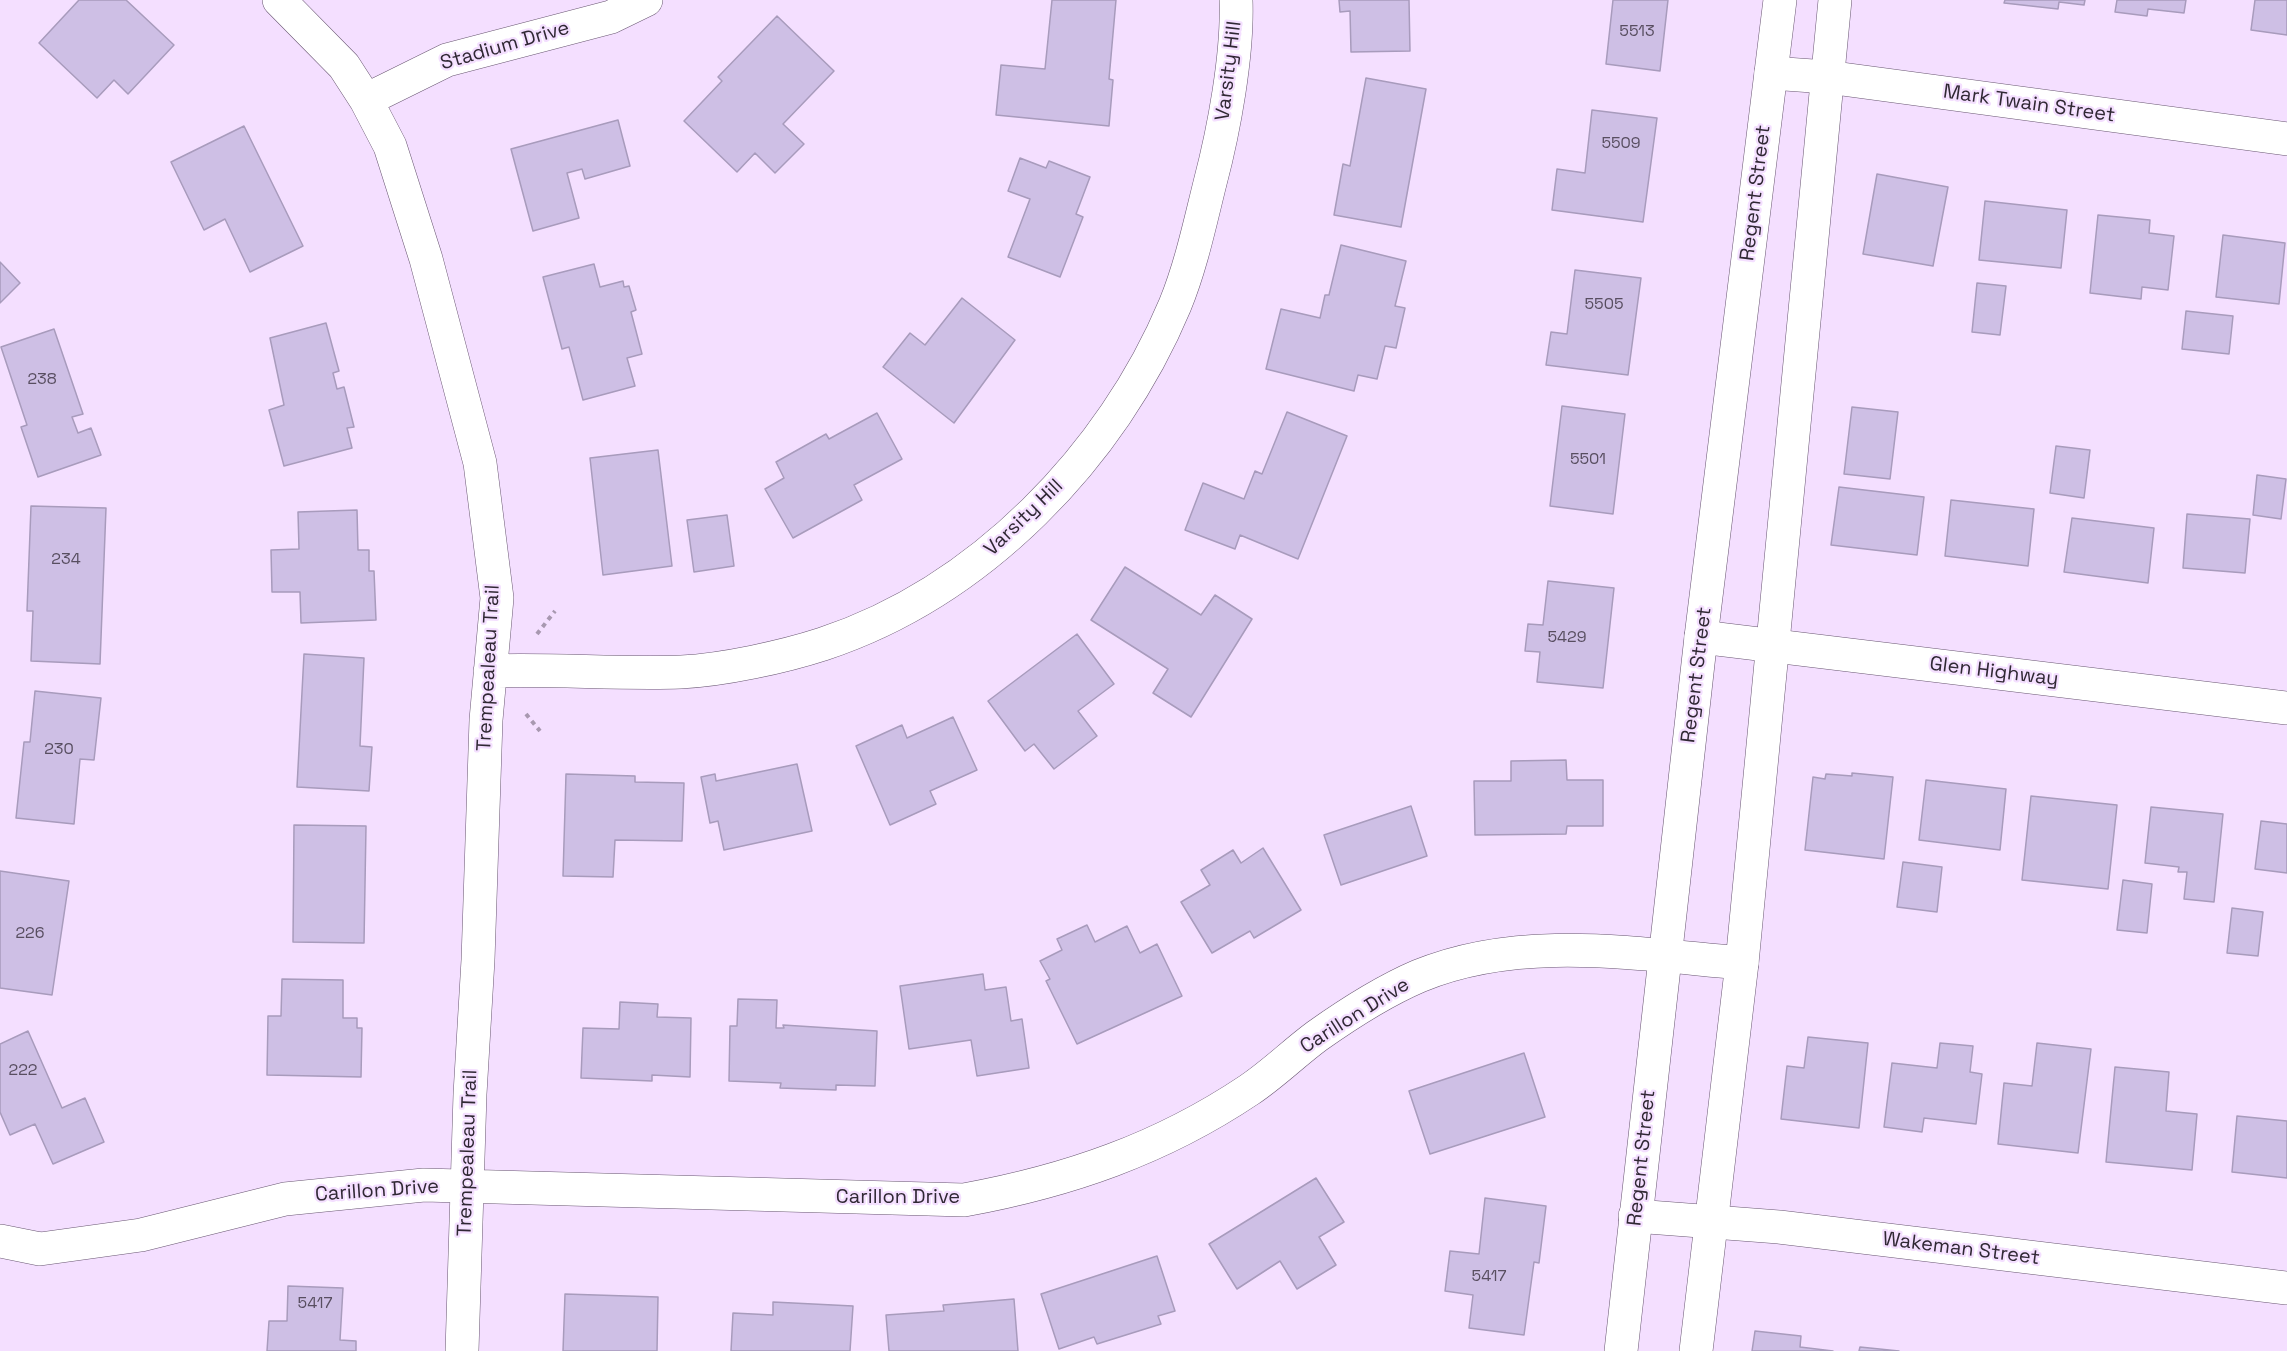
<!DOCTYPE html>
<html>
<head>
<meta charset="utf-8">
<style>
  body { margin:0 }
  canvas { display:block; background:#f4dfff }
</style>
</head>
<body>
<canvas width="2287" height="1351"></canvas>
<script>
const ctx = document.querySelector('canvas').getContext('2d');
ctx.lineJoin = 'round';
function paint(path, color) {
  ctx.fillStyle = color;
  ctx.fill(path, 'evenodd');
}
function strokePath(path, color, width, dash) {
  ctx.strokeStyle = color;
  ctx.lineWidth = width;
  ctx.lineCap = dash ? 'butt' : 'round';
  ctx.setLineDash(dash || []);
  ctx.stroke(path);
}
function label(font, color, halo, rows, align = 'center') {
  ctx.font = font + ' "Space Grotesk",sans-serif';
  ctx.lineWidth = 4.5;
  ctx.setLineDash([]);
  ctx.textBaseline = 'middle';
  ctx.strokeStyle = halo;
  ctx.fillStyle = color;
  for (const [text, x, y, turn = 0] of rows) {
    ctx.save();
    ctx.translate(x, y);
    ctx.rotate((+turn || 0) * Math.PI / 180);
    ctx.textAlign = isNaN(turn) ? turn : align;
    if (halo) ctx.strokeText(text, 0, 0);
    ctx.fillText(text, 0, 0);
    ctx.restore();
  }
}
const building = new Path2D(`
  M79,0H126L174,45L128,94L114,80L97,98L39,43Z
  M1052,0H1116L1109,79L1113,80L1109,126L996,115L1001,65L1045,69Z
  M1339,0H1409L1410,51L1351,52L1350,11L1340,12Z
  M1613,0H1668L1660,71L1606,64Z
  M2005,0H2085L2084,5L2059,2L2058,9L2004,3Z
  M2117,0H2186L2184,13L2148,9L2147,16L2115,12Z
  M2255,0H2287V35L2251,30Z
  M777,16L834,71L783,124L804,144L775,173L755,153L737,172L684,121L722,81L718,77Z
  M1366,78L1426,89L1401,227L1334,215L1343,164L1350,166Z
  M1592,110L1657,118L1643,222L1552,210L1557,169L1585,173Z
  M618,120L630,166L585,179L582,169L567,173L579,218L533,231L511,149Z
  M244,126L303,246L250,272L225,219L204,230L171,162Z
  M1020,158L1046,168L1049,161L1090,177L1076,214L1083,217L1060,277L1008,257L1030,199L1008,191Z
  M1877,174L1948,187L1933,266L1863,254Z
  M1985,201L2067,210L2061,268L1979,260Z
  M2098,215L2150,220L2149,233L2174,236L2168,290L2142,287L2141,299L2090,293Z
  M2223,235L2285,243L2279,304L2216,297Z
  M1341,245L1406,261L1395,306L1405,308L1396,348L1385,346L1377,379L1358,375L1354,391L1266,369L1281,309L1320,318L1325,295H1329Z
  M0,262L20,283L0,303Z
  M594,264L600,287L623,281L624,287L629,286L636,310L631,312L642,354L627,358L635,386L583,400L569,347L562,349L543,277Z
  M1575,270L1641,278L1628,375L1546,365L1551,332L1567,334Z
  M1977,283L2006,286L2000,335L1972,332Z
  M962,298L1015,340L954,423L883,367L910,333L925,345Z
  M2186,311L2233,316L2229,354L2182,349Z
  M326,323L339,371L333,373L337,389L344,387L354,427L347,428L352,448L284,466L269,410L284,405L270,338Z
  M54,329L83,414L72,417L78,433L91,428L101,455L38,477L21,427L27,425L1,347Z
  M1562,406L1625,414L1613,514L1550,506Z
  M1852,407L1898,412L1890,479L1844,474Z
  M1287,412L1347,436L1298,559L1240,535L1235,549L1185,530L1203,483L1244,499L1255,471L1262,474Z
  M877,413L902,459L854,485L862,500L793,538L765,489L784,478L776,462L826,434L829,439Z
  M2056,446L2090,450L2084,498L2050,493Z
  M658,450L672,566L603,575L590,458Z
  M2257,475L2286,479L2281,519L2253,515Z
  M1839,487L1924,497L1917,555L1831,545Z
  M1951,500L2034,509L2028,566L1945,556Z
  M31,506L106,508L100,664L31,661L33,611H27Z
  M357,510L358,550H369V571H374L376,620L301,623L300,592H272L271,550L299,549L298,512Z
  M2187,514L2250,519L2245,573L2183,568Z
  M727,515L734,566L694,572L687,520Z
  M2072,518L2154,528L2148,583L2064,572Z
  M1125,567L1201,615L1215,595L1252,619L1191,717L1153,693L1168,669L1091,620Z
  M1548,581L1614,588L1603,688L1537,682L1540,652L1525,651L1528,624L1543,625Z
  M1077,634L1114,684L1078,711L1097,736L1054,769L1034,744L1025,751L988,701Z
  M304,654L364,658L360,746L372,747L369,791L297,787Z
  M35,691L101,698L94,760L80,759L74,824L16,818L24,742H30Z
  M953,717L977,770L930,791L936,804L890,825L856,746L902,725L907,738Z
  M1566,760L1567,780H1603V826H1567L1566,834L1475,835L1474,781H1511V761Z
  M797,764L812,831L724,850L718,821L710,823L701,777L715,774L716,781Z
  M1852,773L1893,777L1884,859L1805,850L1813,777L1825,779L1826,774L1852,776Z
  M566,774L635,776V782L684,783L682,841L615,840L613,877L563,876Z
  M1926,780L2006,789L2000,850L1919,840Z
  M2031,796L2117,805L2108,889L2022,880Z
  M1411,806L1427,856L1341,885L1324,835Z
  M2151,807L2223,814L2214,902L2184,899L2187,872H2178L2179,867L2145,863Z
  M2261,821L2287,824V873L2255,869Z
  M294,825L366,826L364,943L293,942Z
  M1263,848L1301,910L1254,938L1250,931L1212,953L1181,902L1210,885L1201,870L1233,850L1241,863Z
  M1903,862L1942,867L1937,912L1897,907Z
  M0,871L69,881L52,995L0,988Z
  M2123,880L2152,884L2147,933L2117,930Z
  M2232,908L2263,912L2258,956L2227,953Z
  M1087,925L1095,942L1127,926L1140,953L1157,944L1182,996L1077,1044L1046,981L1050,979L1040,961L1062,950L1057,939Z
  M983,974L985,990L1006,987L1011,1021L1022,1019L1029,1068L977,1076L971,1040L909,1049L900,986Z
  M282,979L343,980V1018H357V1028H362L361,1077L267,1075L268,1016H281Z
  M738,999L777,1000L776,1028H784L783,1025L877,1031L875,1086L836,1085V1090L780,1088L781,1083L729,1081L730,1026H737Z
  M620,1002L658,1004L657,1017L691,1018L690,1077L652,1075V1081L581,1078L583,1028L619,1029Z
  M28,1031L62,1108L85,1098L104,1142L53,1164L35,1124L10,1135L0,1112V1044Z
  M1808,1037L1868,1043L1859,1128L1781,1119L1787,1066L1804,1068Z
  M1940,1043L1973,1046L1970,1072L1982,1074L1976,1124L1924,1118L1922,1132L1884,1127L1892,1063L1937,1068Z
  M2037,1043L2091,1049L2078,1153L1998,1144L2004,1083L2032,1086Z
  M1524,1053L1545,1117L1430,1154L1409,1091Z
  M2115,1067L2169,1072L2166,1111L2197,1114L2192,1170L2106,1162Z
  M2237,1116L2287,1121V1178L2232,1172Z
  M1316,1178L1344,1222L1319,1237L1336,1265L1297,1289L1280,1261L1237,1289L1209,1244Z
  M1485,1198L1546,1206L1539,1263L1534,1262L1524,1335L1469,1328L1473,1295L1445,1291L1450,1251L1479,1254Z
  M1157,1256L1175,1311L1158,1316L1161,1324L1097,1344L1094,1337L1059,1349L1041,1294Z
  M288,1286L343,1288L340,1340L356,1341V1351H267L269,1321H287Z
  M565,1294L658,1297L657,1351H563Z
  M1014,1299L1018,1351H889L886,1315L944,1311L943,1305Z
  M773,1302L853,1306L850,1351H731L733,1313L773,1315Z
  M1755,1331L1801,1336L1800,1347L1833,1351H1752Z
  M1860,1347L1899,1351H1859Z`);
const path = new Path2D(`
  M537,634L555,611
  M526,714L540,731`);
const street = new Path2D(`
  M279,0L344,66L366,100L390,146L426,259L480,463L497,598L486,720L478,960L470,1094L462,1351
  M1771,73L1827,77L2287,139
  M366,100L447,60L611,17L646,0
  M1701,637L2287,708
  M490,671C554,669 617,674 681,672C723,670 783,657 823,644C980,592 1112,456 1175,305C1191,266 1200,223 1210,183C1224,130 1238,54 1236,0
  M1635,1216L1779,1227L2287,1288
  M0,1241L40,1249L141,1235L285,1199L424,1185L964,1200C1068,1181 1161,1149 1249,1090C1273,1074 1294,1053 1317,1036C1348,1014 1384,991 1419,976C1520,934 1636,954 1742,963`);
const secondary = new Path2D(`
  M1621,1351L1701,637L1780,0
  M1696,1351L1742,963L1835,0`);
const numberNames = [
  ["5513",1637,32],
  ["5509",1621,144],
  ["5505",1604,305],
  ["238",42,380],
  ["5501",1588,460],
  ["234",66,560],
  ["5429",1567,638],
  ["230",59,750],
  ["226",30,934],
  ["222",23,1071],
  ["5417",1489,1277],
  ["5417",315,1304]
];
const streetNames = [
  ["Stadium Drive",505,46,-16],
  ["Varsity Hill",1229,71,-83],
  ["Mark Twain Street",2029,104,8],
  ["Regent Street",1756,193,-83],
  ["Varsity Hill",1024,518,-44],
  ["Trempealeau Trail",489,668,-87],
  ["Glen Highway",1994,672,7],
  ["Regent Street",1697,675,-83],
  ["Carillon Drive",1355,1016,-32],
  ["Trempealeau Trail",468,1153,-88],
  ["Regent Street",1642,1158,-84],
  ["Carillon Drive",377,1191,-4],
  ["Carillon Drive",898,1198],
  ["Wakeman Street",1961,1249,7]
];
paint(building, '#cebfe5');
strokePath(building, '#a89bbc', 1.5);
strokePath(street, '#695772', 34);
strokePath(secondary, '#695772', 34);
strokePath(path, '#a898b0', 4, [4.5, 4.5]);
strokePath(street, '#fff', 33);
strokePath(secondary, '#fff', 33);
label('16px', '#584e60', null, numberNames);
label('20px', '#302834', '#f4dfff', streetNames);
</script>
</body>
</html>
